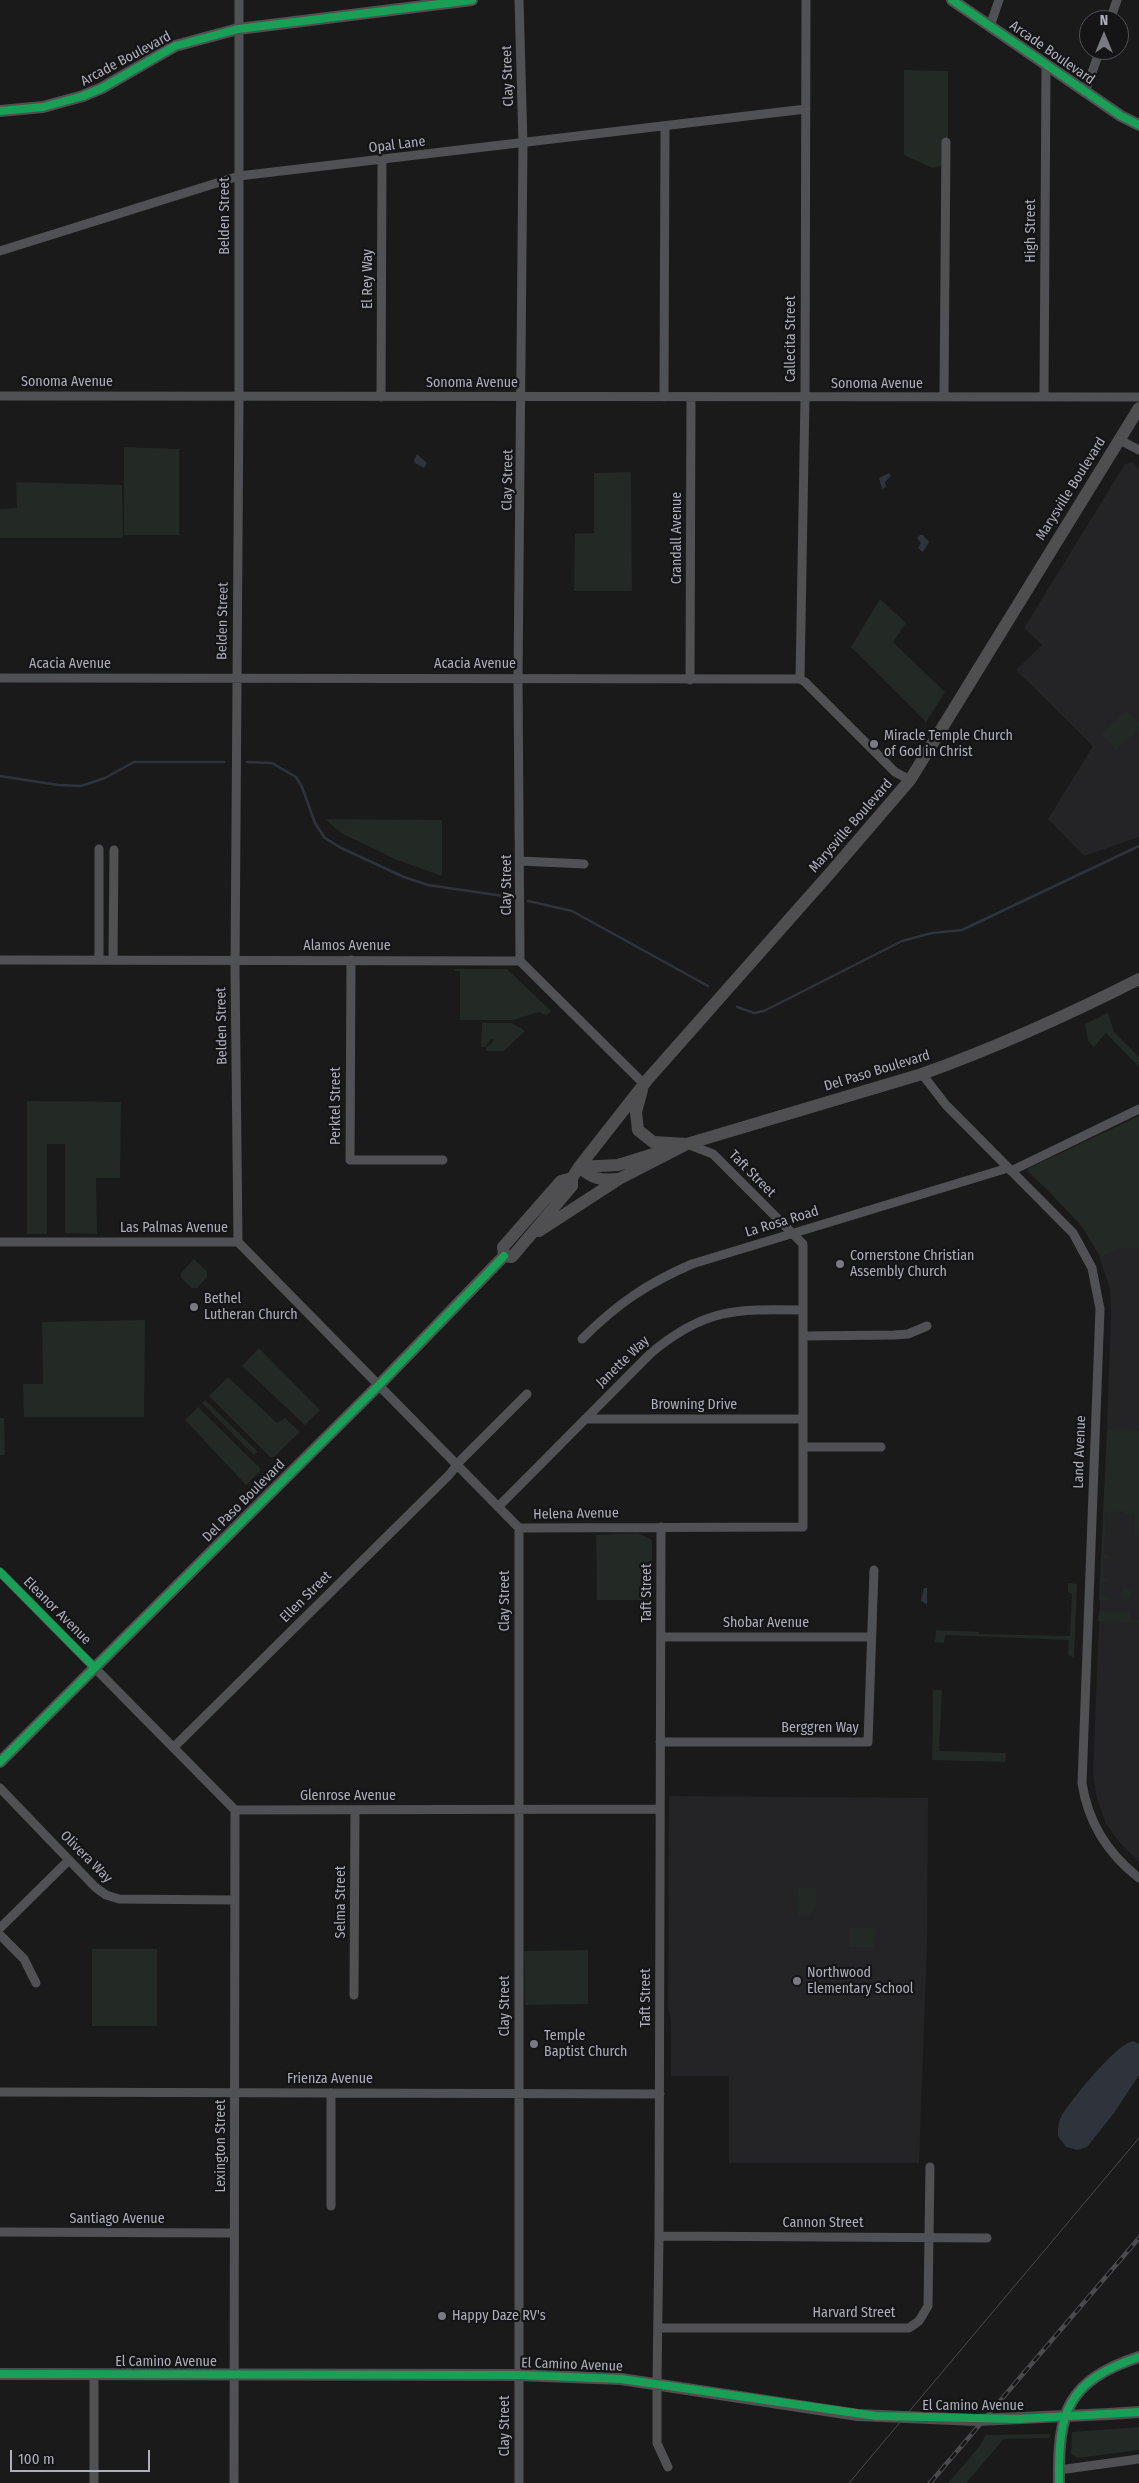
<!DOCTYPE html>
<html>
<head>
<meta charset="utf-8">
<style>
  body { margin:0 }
  #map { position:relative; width:1139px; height:2483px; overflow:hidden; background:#1a1a1a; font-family:"Fira Sans Condensed",sans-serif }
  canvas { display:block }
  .north { position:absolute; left:1079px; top:10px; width:50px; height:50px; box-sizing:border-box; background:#151417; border:1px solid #525258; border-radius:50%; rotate:0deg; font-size:14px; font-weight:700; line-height:20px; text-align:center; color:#adafba }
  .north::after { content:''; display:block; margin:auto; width:18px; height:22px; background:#7a7b82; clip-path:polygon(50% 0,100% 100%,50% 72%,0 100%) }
  .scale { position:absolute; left:10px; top:2450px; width:140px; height:22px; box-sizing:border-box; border:2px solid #adafba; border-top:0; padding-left:6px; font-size:15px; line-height:18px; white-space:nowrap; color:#adafba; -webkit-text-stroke:4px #151417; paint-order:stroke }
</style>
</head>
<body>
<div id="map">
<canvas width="1139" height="2483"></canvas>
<div class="north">N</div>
<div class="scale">100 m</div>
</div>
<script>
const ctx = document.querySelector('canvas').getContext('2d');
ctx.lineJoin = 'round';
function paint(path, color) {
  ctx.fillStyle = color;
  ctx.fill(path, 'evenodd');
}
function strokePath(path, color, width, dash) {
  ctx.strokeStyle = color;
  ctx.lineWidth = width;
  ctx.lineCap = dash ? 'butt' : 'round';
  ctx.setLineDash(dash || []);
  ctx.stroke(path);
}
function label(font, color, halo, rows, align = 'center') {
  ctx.font = font + ' "Fira Sans Condensed",sans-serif';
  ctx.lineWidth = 4.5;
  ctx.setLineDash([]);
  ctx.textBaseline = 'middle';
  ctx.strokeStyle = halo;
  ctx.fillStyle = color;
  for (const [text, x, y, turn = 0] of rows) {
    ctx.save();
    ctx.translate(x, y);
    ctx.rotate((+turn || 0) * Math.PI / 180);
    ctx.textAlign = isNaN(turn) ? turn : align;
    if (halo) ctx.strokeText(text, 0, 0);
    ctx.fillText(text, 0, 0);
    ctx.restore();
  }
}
const built = new Path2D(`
  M1133,462L1139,469V837L1084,856L1048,819L1093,746L1016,670L1042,645L1024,628L1125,464Z
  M1139,1116V1862L1120,1843L1106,1824L1096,1795L1093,1772L1107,1429L1111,1312L1110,1289L1096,1247L1088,1234L1058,1200L1027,1171Z
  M669,1796L928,1798L927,1943L919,2163H729V2076H671V2019L668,2009Z`);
const green = new Path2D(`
  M904,70L948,71V164L932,168L904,155Z
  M124,447L179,449V535H124Z
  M631,472L632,591H574L575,534L594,533V473Z
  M16,482L122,485L123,538H0V509L17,508Z
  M880,599L906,623L893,642L945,692L926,722L851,647Z
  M1126,711L1139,722V729L1116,750L1101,734Z
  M325,819L442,820V876L397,860L341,833Z
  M454,969H507L551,1011L547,1015L539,1012L513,1020H460V971H454Z
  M1108,1013L1114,1032L1139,1057V1067L1106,1033L1094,1047L1088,1041L1085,1024Z
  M482,1023H512L525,1031L504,1051H486V1048L494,1040L492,1039L485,1047H481Z
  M27,1101L121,1102L120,1178H96L97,1234L65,1233V1144H47V1234H27Z
  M1139,1116V1248H1121L1100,1257L1082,1226L1027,1169Z
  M194,1259L207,1271V1277L197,1288H192L181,1278V1273Z
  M145,1320L144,1417H24L23,1384H43L42,1322Z
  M259,1348L320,1410L305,1425L242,1366Z
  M228,1377L277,1423L285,1418L300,1432L274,1457H270L209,1396Z
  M205,1400L258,1452L254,1455L202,1403Z
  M198,1407L259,1467L260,1471L246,1485L185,1420Z
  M0,1418H4L5,1455H0Z
  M1107,1429L1139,1431V1533L1135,1542L1134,1577L1135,1515L1126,1514L1124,1511L1105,1513V1533L1112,1535L1104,1536V1555L1112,1558L1103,1559V1578L1111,1581L1103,1582L1102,1596L1109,1597V1600H1099Z
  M638,1533L652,1540V1600H597L596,1535Z
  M1068,1583L1077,1584L1074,1657L1068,1655L1069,1640L945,1635L944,1643L935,1642L936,1630L979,1632V1634L1070,1636L1072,1594L1068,1592Z
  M1120.5 1594a5.5 5.5 0 1 1 11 0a5.5 5.5 0 1 1-11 0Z
  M1099,1611L1130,1612V1619L1139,1620V1623L1098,1621Z
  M933,1690H942L939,1751L1006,1753L1005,1762L932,1760Z
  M798,1888H816V1906L808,1916H797Z
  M876,1927L874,1947H849V1928Z
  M92,1949H157V2026H92Z
  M588,1950V2004L525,2005L524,1951Z
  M1139,2427V2450L1078,2458L1071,2454L1072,2432Z
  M1051,2434L1049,2438L1004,2439L966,2483H948L979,2447L986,2435Z`);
const water = new Path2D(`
  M417,454L427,463L424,468L415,463L414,460Z
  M889,473L891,476L885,482L886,487L882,489L879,478Z
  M920,535H923L929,542L923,552L918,548L921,543L917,538Z
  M924,1588H927V1604L921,1601Z
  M1133,2041L1139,2044V2075L1114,2113L1087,2147L1078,2150L1066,2147L1058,2136C1058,2129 1058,2123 1061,2117C1070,2101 1116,2044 1133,2041Z`);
const stream = new Path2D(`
  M247,762L272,763L296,777L302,787L315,823L325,838L341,848L404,877L428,885L510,897
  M0,776L58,785L81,786L105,778L134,762H224
  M528,901L572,911L708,986
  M737,1007L754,1013L764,1011L902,941L932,933L962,930L1139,846`);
const street = new Path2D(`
  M519,0L523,144L518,678L520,961
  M1110,20L1117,0
  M990,26L999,0
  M1085,92L1100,50
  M0,251L239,176L806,109
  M0,396L1139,397
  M381,397L382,161
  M664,397L665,127
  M944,397L946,142
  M1044,397L1046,64
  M1120,440L1139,450
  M0,678L800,679L805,682L895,772L910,780
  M800,679L805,398L806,0
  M690,680L691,397
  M520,861L584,864
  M0,960L520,961L644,1084
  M99,960V849
  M113,960L114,850
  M351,960L350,1160H443
  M922,1074L946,1105L1073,1233L1092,1268L1100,1309L1082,1783C1088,1823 1107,1853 1139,1878
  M1011,1171L1139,1109
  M0,1242H238L519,1528L803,1527V1244L713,1154L687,1144
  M238,1242L235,969L239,396V0
  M803,1336L894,1335L908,1334L927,1326
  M582,1339C617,1304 646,1284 692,1264L1008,1168
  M585,1419H803
  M803,1447H881
  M498,1507L651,1353C705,1308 736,1309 803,1310
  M661,1527L659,2236L657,2383V2443L668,2467
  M519,1528V2483
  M0,1572L235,1810L660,1809
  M661,1637H871
  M660,1742H868L874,1570
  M174,1747L449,1475L461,1460L527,1394
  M0,1788L95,1887L106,1895L119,1899L234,1900
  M0,1928L69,1860
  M0,1935L24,1959L36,1983
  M354,1995L355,1810
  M0,2092L660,2094
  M331,2206V2093
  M0,2232L234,2233
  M659,2236L987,2238
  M658,2328H909L919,2321L928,2306L930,2167
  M1059,2470L1139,2459
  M94,2483V2375
  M234,2483L235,1810`);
const secondary = new Path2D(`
  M952,0L1121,116L1139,125
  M0,111L43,107L83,96L102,88L175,46L238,29L472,0
  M642,1090L636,1112L638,1130L653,1142L687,1144
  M579,1167L618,1165L663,1151
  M579,1167C592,1178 600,1181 617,1179
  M539,1231L619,1179L687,1144L922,1074C997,1047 1068,1015 1139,979
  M504,1256L512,1257L572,1186V1178L579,1167L648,1079L831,872L910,780L1139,408
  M504,1256L503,1247L561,1181L572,1178
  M0,1762L378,1386L504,1256
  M0,2374L519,2375L621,2379L858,2415
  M1109,2414L1139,2412
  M1059,2483C1058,2411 1067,2381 1139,2357`);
const tram = new Path2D(`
  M849,2483L1139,2138`);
const rail = new Path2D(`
  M930,2483L1139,2238`);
const secondaryBridge = new Path2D(`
  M858,2415L977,2420L1109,2414`);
const cycleway = new Path2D(`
  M952,0L1121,116L1139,125
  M0,111L43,107L83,96L102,88L175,46L238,29L472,0
  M0,1572L95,1668
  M0,1762L378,1386L504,1256
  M0,2374L519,2375L621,2379L876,2416L1018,2419L1139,2412
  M1059,2483C1058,2411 1067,2381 1139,2357`);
const markers = [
  [874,744,5,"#7a7b82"],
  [840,1264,5,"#7a7b82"],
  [194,1307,5,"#7a7b82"],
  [797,1981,5,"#7a7b82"],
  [534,2044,5,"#7a7b82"],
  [442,2316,5,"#7a7b82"]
];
const streetNames = [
  ["Arcade Boulevard",1052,53,35],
  ["Arcade Boulevard",126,59,-28],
  ["Clay Street",508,76,-92],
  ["Opal Lane",397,145,-7],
  ["Belden Street",225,216,-90],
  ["High Street",1031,231,-90],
  ["El Rey Way",368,279,-90],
  ["Callecita Street",791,339,-90],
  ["Sonoma Avenue",67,382],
  ["Sonoma Avenue",472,383],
  ["Sonoma Avenue",877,384],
  ["Clay Street",508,480,-89],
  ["Marysville Boulevard",1071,489,-58],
  ["Crandall Avenue",677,538,-90],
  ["Belden Street",223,621,-89],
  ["Acacia Avenue",70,664],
  ["Acacia Avenue",475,664],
  ["Marysville Boulevard",851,826,-49],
  ["Clay Street",507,885,-90],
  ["Alamos Avenue",347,946],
  ["Belden Street",222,1026,-91],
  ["Del Paso Boulevard",877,1071,-17],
  ["Perktel Street",336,1106,-90],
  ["Taft Street",752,1174,45],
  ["La Rosa Road",782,1222,-17],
  ["Las Palmas Avenue",174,1228],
  ["Janette Way",623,1362,-44],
  ["Browning Drive",694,1405],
  ["Land Avenue",1080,1452,-88],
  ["Del Paso Boulevard",244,1501,-45],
  ["Helena Avenue",576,1514,-1],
  ["Taft Street",647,1593,-90],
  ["Ellen Street",306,1597,-45],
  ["Clay Street",505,1601,-90],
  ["Eleanor Avenue",57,1611,45],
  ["Shobar Avenue",766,1623],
  ["Berggren Way",820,1728],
  ["Glenrose Avenue",348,1796],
  ["Olivera Way",86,1857,45],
  ["Selma Street",341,1902,-90],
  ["Taft Street",646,1998,-90],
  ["Clay Street",505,2006,-90],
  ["Frienza Avenue",330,2079],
  ["Lexington Street",221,2146,-90],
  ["Santiago Avenue",117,2219],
  ["Cannon Street",823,2223],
  ["Harvard Street",854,2313],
  ["El Camino Avenue",166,2362],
  ["El Camino Avenue",572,2365,2],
  ["El Camino Avenue",973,2406],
  ["Clay Street",505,2426,-90]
];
const poiNames = [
  ["Miracle Temple Church",884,736],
  ["of God in Christ",884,752],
  ["Cornerstone Christian",850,1256],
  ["Assembly Church",850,1272],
  ["Bethel",204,1299],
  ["Lutheran Church",204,1315],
  ["Northwood",807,1973],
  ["Elementary School",807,1989],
  ["Temple",544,2036],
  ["Baptist Church",544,2052],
  ["Happy Daze RV's",452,2316]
];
paint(built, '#242426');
paint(green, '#232924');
paint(water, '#2e333c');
strokePath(stream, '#2e333c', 2.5);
strokePath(street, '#505154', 9);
strokePath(secondary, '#4f4f51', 12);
strokePath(tram, '#4b4b4e', 1);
strokePath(rail, '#4b4b4e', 4.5);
strokePath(rail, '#151417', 2.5, [8]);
strokePath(secondaryBridge, '#4f4f51', 12);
strokePath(cycleway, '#1a9f57', 8);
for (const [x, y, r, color] of markers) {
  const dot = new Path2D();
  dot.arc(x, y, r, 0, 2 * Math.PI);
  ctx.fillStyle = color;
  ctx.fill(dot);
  strokePath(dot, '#151417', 2);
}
label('14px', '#adafba', '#151417', streetNames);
label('14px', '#adafba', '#151417', poiNames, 'left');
</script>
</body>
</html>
